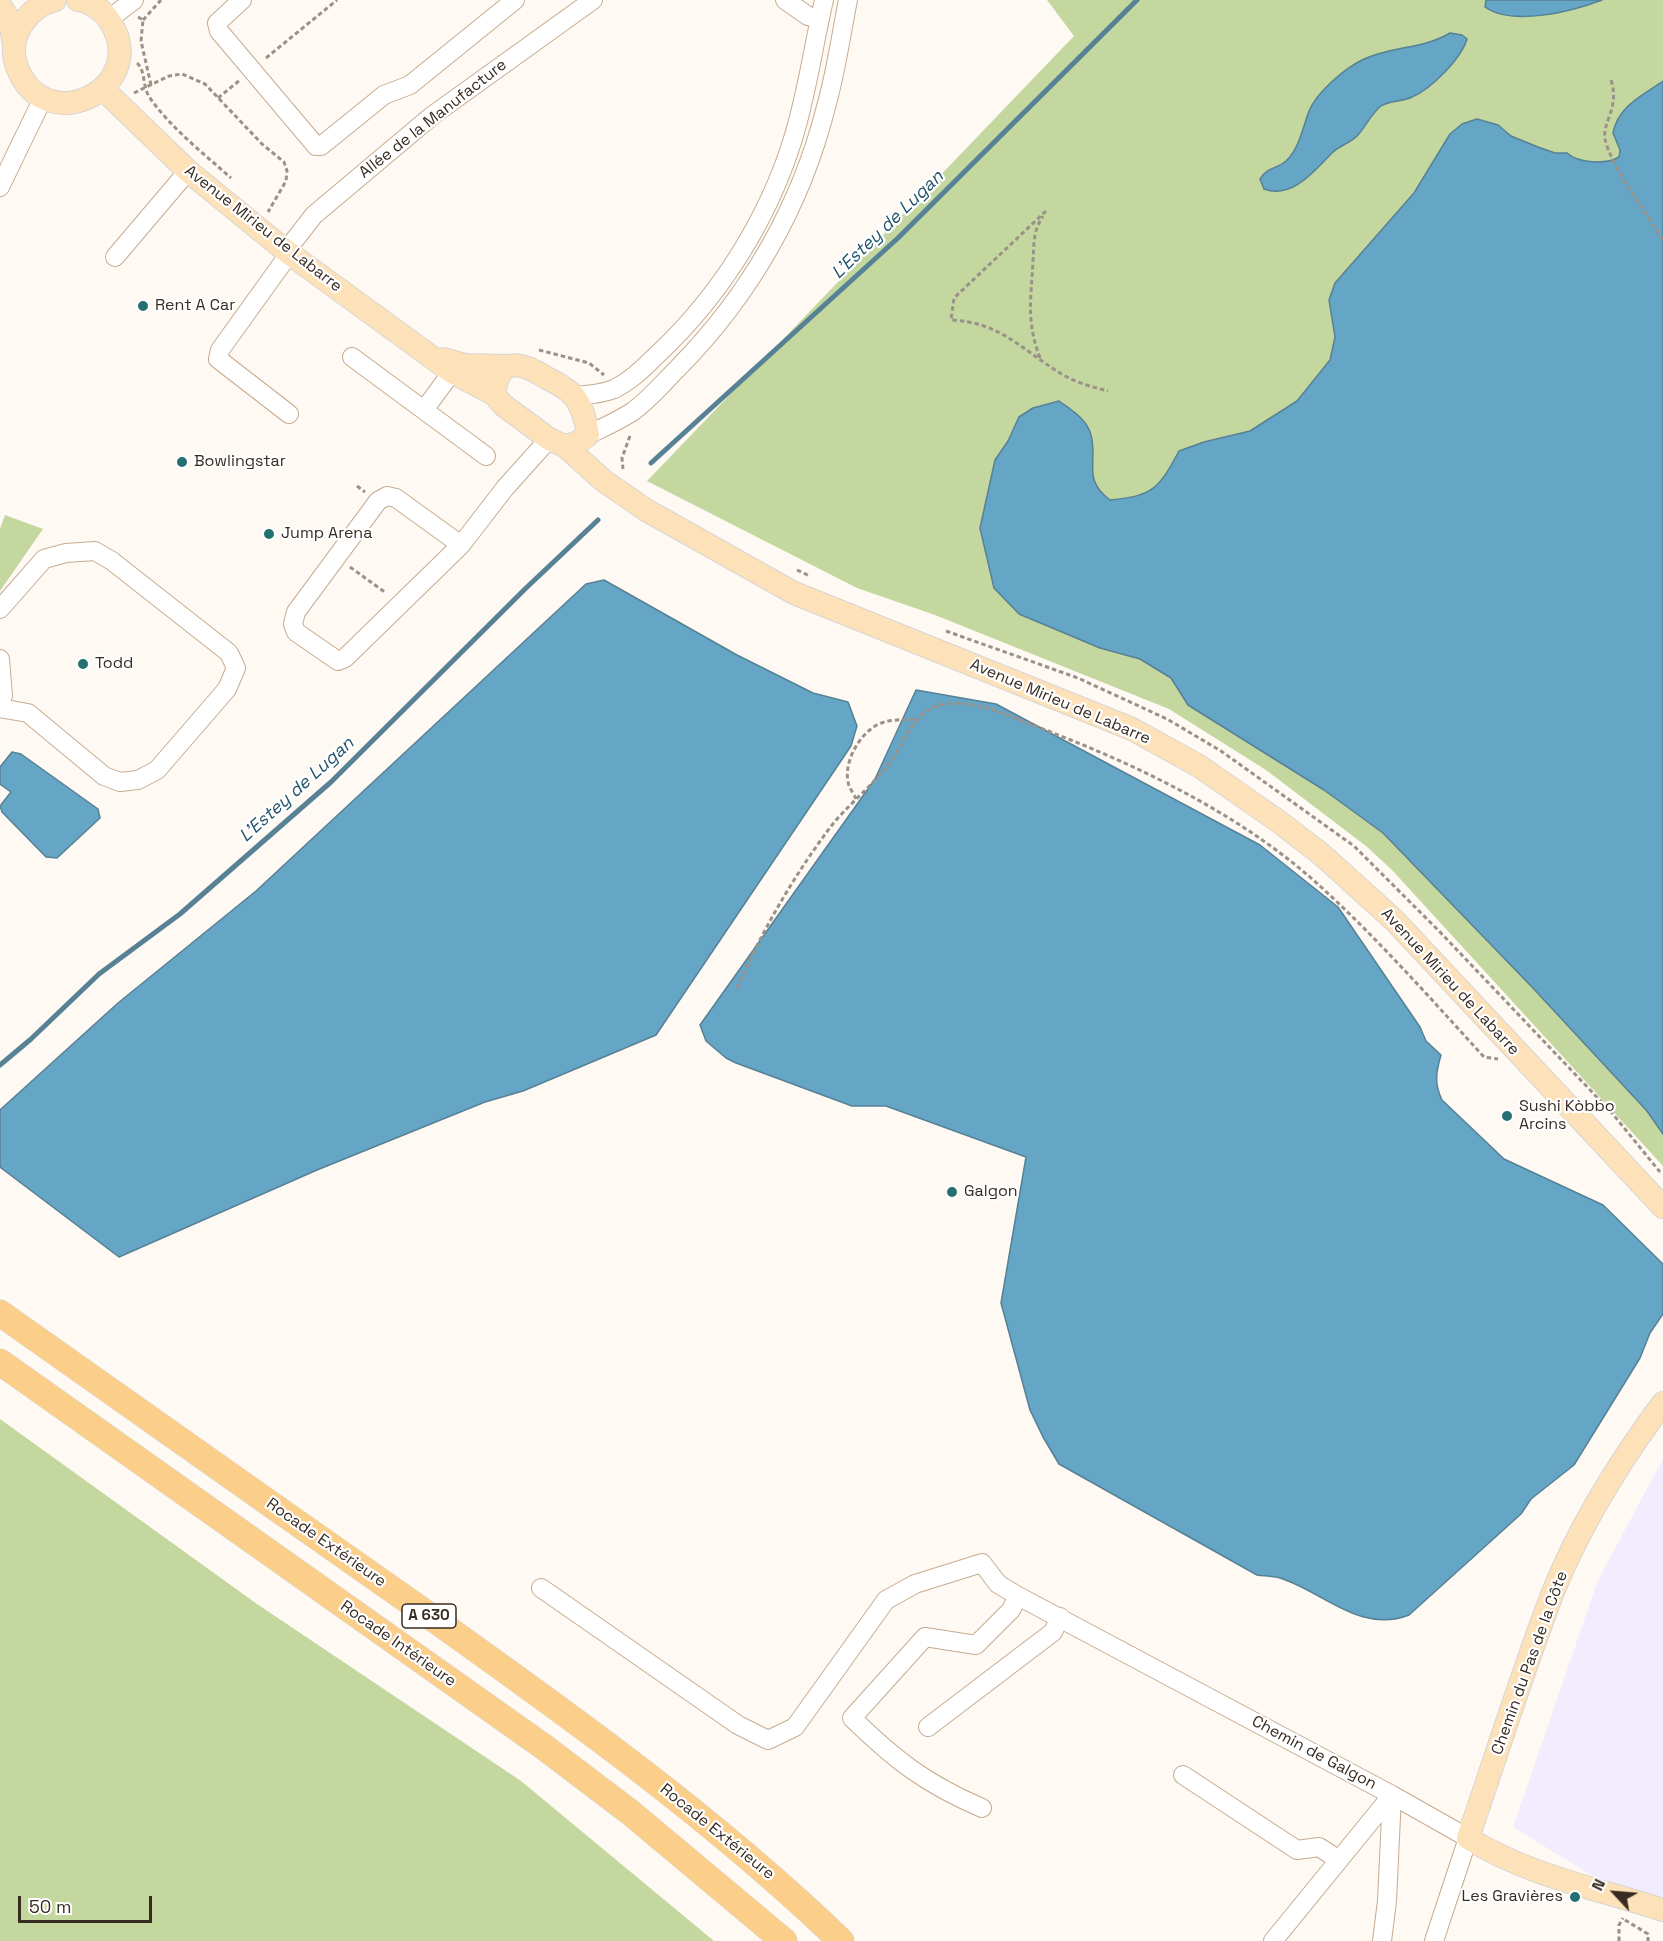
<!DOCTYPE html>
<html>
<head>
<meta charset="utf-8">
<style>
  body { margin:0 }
  #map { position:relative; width:1663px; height:1941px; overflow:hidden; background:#fff9f3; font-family:"Space Grotesk",sans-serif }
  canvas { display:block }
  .north { position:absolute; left:1585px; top:1863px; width:60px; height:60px; -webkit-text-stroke:4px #fff; paint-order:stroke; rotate:296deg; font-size:16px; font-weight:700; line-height:24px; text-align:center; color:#372c22 }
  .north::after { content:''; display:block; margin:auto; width:21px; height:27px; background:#372c22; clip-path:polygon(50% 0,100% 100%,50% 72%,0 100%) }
  .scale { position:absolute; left:18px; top:1896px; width:134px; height:27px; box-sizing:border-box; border:3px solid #372c22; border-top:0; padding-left:8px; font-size:18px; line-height:21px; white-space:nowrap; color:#372c22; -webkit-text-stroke:4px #fff; paint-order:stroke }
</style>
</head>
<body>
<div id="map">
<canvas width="1663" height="1941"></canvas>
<div class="north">N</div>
<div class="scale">50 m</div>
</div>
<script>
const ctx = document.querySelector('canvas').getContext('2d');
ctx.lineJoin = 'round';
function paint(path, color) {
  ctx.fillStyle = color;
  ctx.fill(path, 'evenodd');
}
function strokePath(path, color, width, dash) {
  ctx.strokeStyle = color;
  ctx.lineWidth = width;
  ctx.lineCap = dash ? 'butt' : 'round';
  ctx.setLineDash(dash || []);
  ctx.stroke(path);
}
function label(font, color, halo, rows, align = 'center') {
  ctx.font = font + ' "Space Grotesk",sans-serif';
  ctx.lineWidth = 4.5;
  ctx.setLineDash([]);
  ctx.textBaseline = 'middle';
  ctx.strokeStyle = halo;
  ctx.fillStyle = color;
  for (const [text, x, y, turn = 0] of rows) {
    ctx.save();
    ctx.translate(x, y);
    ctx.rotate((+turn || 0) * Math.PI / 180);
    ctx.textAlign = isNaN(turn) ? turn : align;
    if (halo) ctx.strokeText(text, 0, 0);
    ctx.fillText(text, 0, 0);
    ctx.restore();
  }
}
const industrial = new Path2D(`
  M1663,1459V1901L1599,1880L1513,1827L1598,1580Z`);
const green = new Path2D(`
  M1047,0H1663V1166L1392,870L1366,846L1266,770L1169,709L935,615L857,588L647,481L1074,36Z
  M5,515L43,529L0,591V529Z
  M0,1419L257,1604L521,1781L714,1941H0Z`);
const water = new Path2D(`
  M1486,0H1602C1573,11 1513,27 1485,7Z
  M1450,33L1462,35L1467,39C1461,59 1431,89 1412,97C1402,102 1390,100 1381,106C1371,114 1366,126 1358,135C1351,143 1340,145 1332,153C1315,170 1292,200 1264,189L1260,179C1267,167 1277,169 1286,161C1299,149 1303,127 1309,111C1317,92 1344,69 1362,60C1391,46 1424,49 1450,33Z
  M1663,81V1134L1647,1111L1531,986L1383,833L1324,790L1188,705L1171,678L1140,659L1100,648L1019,614L994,588L980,528L995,460L1008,441L1019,417L1033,408L1059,401C1071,410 1087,419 1091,435C1098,463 1082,479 1110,500C1154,496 1159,488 1179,451L1204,442L1250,431L1297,401L1330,360L1335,337L1329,300L1335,283L1414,193L1450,134L1462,124L1477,119L1498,125L1511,136L1538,147L1555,153H1567C1578,163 1606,165 1619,157L1620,150L1613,133C1618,106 1643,95 1663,81Z
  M604,580L737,655L813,693L848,702L857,726L851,746L656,1035L523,1091L485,1102L317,1170L119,1257L0,1167V1110L118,1003L256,891L586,584Z
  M916,690L996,704L1260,845L1338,907L1420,1027L1426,1041L1441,1055C1436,1072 1434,1084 1442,1100L1504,1159L1603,1205L1663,1264V1314L1650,1333L1640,1358L1574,1465L1531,1499L1521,1514L1409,1615C1360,1634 1324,1592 1280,1578C1273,1576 1264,1576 1257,1575L1059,1464L1043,1437L1030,1410L1001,1303L1026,1157L886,1106H852L736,1063L726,1058L706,1041L700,1025L875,779Z
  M12,752L21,754L98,809L100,818L57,858L46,857L2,812L0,806L11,792L0,784V767Z`);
const stream = new Path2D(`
  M651,463L898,238L1137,0
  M0,1065L31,1039L99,974L180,914L331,782L525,589L598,520`);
const path = new Path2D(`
  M138,17L143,20L141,41L151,85
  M143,20L161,0
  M266,58L337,0
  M137,63C146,71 142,87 150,98C171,128 203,153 231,178
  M1611,80C1620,108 1602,122 1605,139C1611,167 1647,214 1663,240
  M134,93L169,76L182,74L205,84L262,144L284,162L287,171L286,181L268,212
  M218,98L240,80
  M1046,211L954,298L951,320C1000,322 1021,349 1060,373C1074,382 1092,387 1108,391
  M539,350L589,363L604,375
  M1040,358C1026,321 1031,299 1033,261C1034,244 1033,231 1043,216
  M623,469L622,458L631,433
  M357,486L365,492
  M350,567L386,593
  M797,570L810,576
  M946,631L1078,678L1167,719L1221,751L1354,846L1439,931L1612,1113L1660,1172
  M856,799C854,794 849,788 848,782C844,762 858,737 875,726C886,719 902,720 916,719
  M737,988C762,931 794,875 832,825C849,804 871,787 888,765C904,745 912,712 940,705C974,697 1016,719 1048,731C1144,768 1245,817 1321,887C1379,940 1431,999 1484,1057L1498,1059
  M1625,1920L1648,1934V1941
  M1619,1941V1925L1623,1918`);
const minor = new Path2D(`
  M242,0L217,23L219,31L316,146H321L384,95L410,85L515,0
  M785,0L808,16L820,19
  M109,19L134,0
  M0,187L43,98
  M286,251L314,215L433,115L593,0
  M289,254L220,350L218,359L289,414
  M115,257L188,171
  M352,357L486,456
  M574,396C587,395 602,394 614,389C633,380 645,366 660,352C720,295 767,221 792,142C807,95 813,47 824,0
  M424,410L452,372
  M588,435C602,428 618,421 632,412C649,400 663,383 678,368C750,295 801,206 826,107C836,72 841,35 848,0
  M387,496L396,498L461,545L345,658L338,661L296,632L293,624L296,612L378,501Z
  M461,545L505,488L549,439
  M0,609L44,559L66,553L95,551L112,561L229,653L236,668L227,689L157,770L138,780L120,782L104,776L28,713L0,708
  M0,659L3,696L0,700
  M541,1588L738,1725L768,1740L795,1727L886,1600L915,1584L982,1563L998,1584L1018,1596L1392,1795L1468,1838L1434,1941
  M928,1727L1053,1632L1060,1617
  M1183,1775L1297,1850L1319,1847L1339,1860
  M982,1808C926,1784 895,1760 852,1718L925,1637L976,1645L1011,1610L1018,1596
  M1273,1941L1392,1795
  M1382,1941L1387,1901L1392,1795`);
const major = new Path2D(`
  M55,0C27,7 6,38 17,67C45,141 150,88 111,23C104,11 91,2 78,0
  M0,5L10,21L14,45
  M103,89L188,171L286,251L452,372L494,394
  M444,359L465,365L506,366
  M565,446L576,443L588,435C586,421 583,408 574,396C567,388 556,383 547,378C520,362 500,355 494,394L503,405L549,439L565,446L604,481L646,510L794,593L1132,729L1199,766L1278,821L1321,854L1394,920L1663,1207
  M1663,1403C1620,1461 1580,1525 1553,1592C1522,1673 1496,1756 1468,1838C1526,1875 1599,1889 1663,1910`);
const highway = new Path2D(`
  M0,1313C137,1410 273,1506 410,1602C559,1708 709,1814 841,1941
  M0,1362L544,1747L631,1813L784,1941`);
const markers = [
  [143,306,6,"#246f6f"],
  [182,462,6,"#246f6f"],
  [269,534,6,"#246f6f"],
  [83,664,6,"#246f6f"],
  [1507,1116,6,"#246f6f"],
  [952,1192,6,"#246f6f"],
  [1575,1897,6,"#246f6f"]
];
const shields = [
  [429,1616,54]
];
const shieldNames = [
  ["A 630",429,1616]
];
const streetNames = [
  ["Allée de la Manufacture",433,119,-38],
  ["Avenue Mirieu de Labarre",263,229,38],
  ["Avenue Mirieu de Labarre",1060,702,23],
  ["Avenue Mirieu de Labarre",1450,982,47],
  ["Rocade Extérieure",326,1543,35],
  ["Rocade Intérieure",398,1644,35],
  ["Chemin du Pas de la Côte",1530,1663,-70],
  ["Chemin de Galgon",1314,1753,28],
  ["Rocade Extérieure",717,1832,39]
];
const poiNames = [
  ["Rent A Car",155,306],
  ["Bowlingstar",194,462],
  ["Jump Arena",281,534],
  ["Todd",95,664],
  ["Sushi Kòbbo",1519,1107],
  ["Arcins",1519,1125],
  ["Galgon",964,1192],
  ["Les Gravières",1563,1897,"right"]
];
const waterNames = [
  ["L'Estey de Lugan",888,225,-44],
  ["L'Estey de Lugan",297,790,-42]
];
paint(industrial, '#f1edff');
paint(green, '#c4d79e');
paint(water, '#65a5c6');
strokePath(water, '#578195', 1.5);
strokePath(stream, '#578195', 5);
strokePath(minor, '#c7ab90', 20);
strokePath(major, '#d7d5d3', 24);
strokePath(highway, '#d7d5d3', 27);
strokePath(path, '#9a9189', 3, [4.5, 3]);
strokePath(minor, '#fff', 18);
strokePath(major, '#fde2b9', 22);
strokePath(highway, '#fbce8a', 26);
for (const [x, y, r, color] of markers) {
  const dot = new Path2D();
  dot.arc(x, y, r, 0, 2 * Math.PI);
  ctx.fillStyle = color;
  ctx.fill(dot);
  strokePath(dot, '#fff', 2);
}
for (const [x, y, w] of shields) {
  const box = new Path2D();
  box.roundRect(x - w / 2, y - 12, w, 24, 4.5);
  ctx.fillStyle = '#fff';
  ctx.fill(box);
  strokePath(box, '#372c22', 1.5);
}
label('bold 15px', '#372c22', null, shieldNames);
label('16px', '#372c22', '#fff', streetNames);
label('16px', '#372c22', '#fff', poiNames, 'left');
label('italic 18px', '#22556d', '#fff', waterNames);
</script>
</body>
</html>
